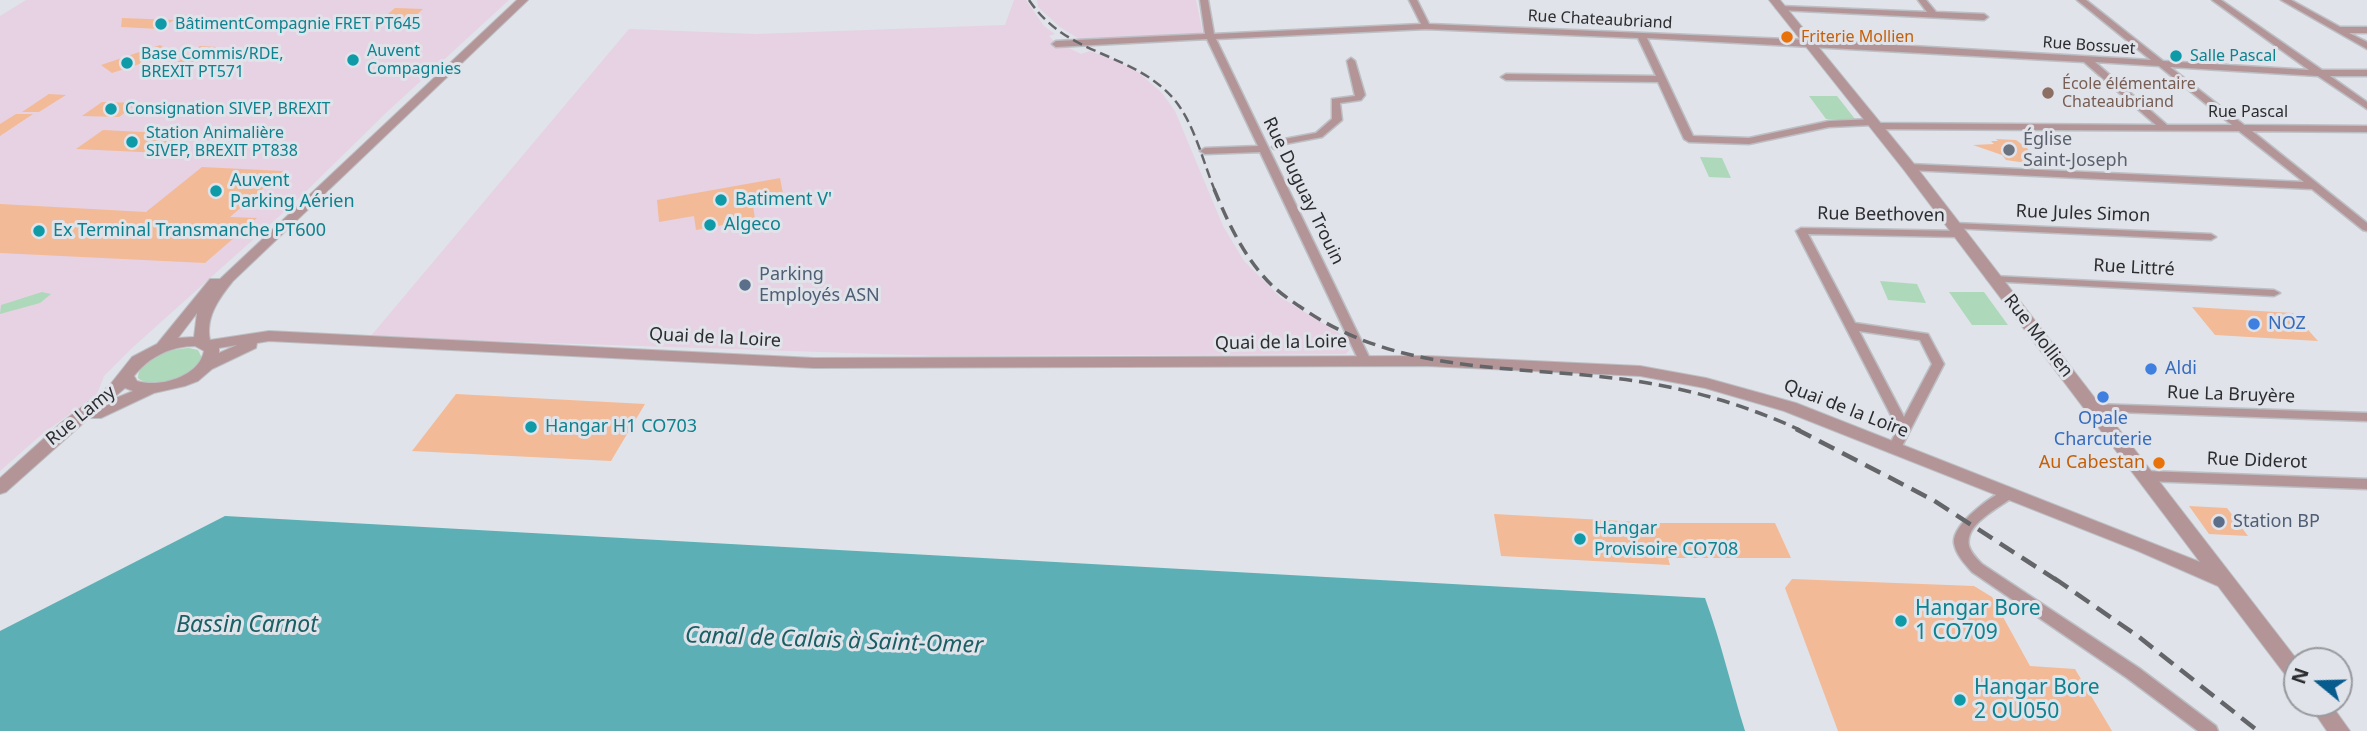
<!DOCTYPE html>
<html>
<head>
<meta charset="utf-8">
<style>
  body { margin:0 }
  #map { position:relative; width:2367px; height:731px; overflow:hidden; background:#e0e3e9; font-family:"Noto Sans",sans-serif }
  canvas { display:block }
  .north { position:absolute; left:2283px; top:647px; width:70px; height:70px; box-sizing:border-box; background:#e0e3e9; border:2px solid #989a9f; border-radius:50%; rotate:289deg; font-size:19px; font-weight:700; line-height:28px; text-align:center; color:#2c2d30 }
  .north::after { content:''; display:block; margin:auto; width:24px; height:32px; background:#075b8d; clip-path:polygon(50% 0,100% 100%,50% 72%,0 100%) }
</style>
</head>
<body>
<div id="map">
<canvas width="2367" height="731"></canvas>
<div class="north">N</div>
</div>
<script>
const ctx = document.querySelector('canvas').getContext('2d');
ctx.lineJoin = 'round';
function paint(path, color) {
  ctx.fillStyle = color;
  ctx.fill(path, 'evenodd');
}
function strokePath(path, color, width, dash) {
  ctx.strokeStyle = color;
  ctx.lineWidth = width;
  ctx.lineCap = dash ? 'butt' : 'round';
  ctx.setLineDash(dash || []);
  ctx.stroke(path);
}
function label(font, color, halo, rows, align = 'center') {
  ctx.font = font + ' "Noto Sans",sans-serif';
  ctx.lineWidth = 6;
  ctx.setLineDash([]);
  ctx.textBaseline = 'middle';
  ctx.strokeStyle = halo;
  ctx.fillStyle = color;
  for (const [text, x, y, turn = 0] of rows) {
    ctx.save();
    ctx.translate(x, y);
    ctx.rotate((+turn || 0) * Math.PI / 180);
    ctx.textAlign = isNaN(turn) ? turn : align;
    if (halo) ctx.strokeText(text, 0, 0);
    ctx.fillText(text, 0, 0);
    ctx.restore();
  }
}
const industrial = new Path2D(`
  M26,0H509L387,112L294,203L132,348L104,376L97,394L41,435L0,471V16Z
  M1014,0H1026L1044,26L1055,34L1049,36L1053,40L1081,54L1090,51L1117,61L1138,72L1162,93L1175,111L1223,226L1244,261L1280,297L1342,335L1349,350L1346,354L941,356L370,337L629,29L756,34L1005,25Z
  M1037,0H1196L1203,34L1087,44L1060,27L1038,7Z`);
const green = new Path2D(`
  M1809,96H1837L1855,119H1826Z
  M1700,157L1722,158L1731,178L1709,177Z
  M1880,281L1917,284L1926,303L1888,300Z
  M42,292L51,294L40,303L0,314L1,305Z
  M1949,292H1984L2008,325H1972Z
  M189,348L198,350L202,358C192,376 155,393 138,378C139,356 171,349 189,348Z`);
const water = new Path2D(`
  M225,516L1705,598C1721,642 1731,686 1745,731H0V631Z`);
const building = new Path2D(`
  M395,8L423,9L411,20L382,19Z
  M122,18L174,20L159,29L121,27Z
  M160,45L173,53L112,73L101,65Z
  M200,46L217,47L183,71L166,70Z
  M49,94L66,95L39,112H22Z
  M102,102L138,103L119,117L82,116Z
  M16,114H33L0,136V124Z
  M103,130L122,131L187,134L162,153L76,149Z
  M1996,139L2016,140L2027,148L2040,165L2006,160L2002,155L1973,145L1994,144L1991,141H1998Z
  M202,167L283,171L230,217L257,218L205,263L0,253V204L146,212Z
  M780,178L784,199L753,205L755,219L696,230L694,216L659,222L657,200Z
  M2192,307L2293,313L2318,341L2215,335Z
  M456,394L645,404L611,461L412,451Z
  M2189,506L2227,508L2248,536L2209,534Z
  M1494,514L1658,523H1775L1791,558H1668L1670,565L1501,556Z
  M1792,579L1974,586L1992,597L2030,666L2075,669L2112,731H1838L1785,588Z`);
const minor = new Path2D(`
  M1200,0H1208L1214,34L1421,24L1409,0H1417L1429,24L1809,40L2151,60L2077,0H2086L2163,61L2309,70L2212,0H2221L2322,70H2367V76H2330L2367,102V109L2318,76L2170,67L2244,125L2367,126V132L2252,131L2367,223V231L2363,230L2312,189L1909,170L1904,167L1909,164L2304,182L2239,131L1876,129L1873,128L1872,125L1829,127L1749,144L1689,142L1684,139L1658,82L1506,80L1501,77L1506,74L1656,76L1638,38L1426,29L1216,39L1371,361L1365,365L1359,361L1260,152L1205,154L1200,151L1205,148L1258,146L1207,39L1056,47L1052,44L1056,41L1205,34ZM1647,38L2084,62L2156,125L1877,123L1876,120L1873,119L1829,121L1749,138L1693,136ZM2095,62L2159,66L2232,125H2167Z
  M1918,0H1926L1936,12L1984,14L1988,17L1984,20L1780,10L1776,8L1780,6L1927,12Z
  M2281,0H2291L2340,27H2367V33H2349L2367,42V49Z
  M1351,58L1355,61L1365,95L1361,100L1340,103L1342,120L1322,137L1285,144L1280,149H1274L1272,147L1279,140L1316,133L1332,119V99L1355,96L1347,61Z
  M1954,223L2211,234L2216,237L2211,240L1950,228L1949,226L1950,224Z
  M1801,228L1959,231L1964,234L1959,237L1808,234L1855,323L1928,334L1944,364L1899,452H1889L1887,449L1898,429L1796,231ZM1859,331L1920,340L1932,364L1904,417Z
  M1993,276L2274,290L2280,293L2274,296L1989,281L1987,279Z
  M2093,404L2367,413V421L2089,411L2087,408Z
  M2145,471L2367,479V489L2145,481L2140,479L2138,476L2140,473Z
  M2008,489L2013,491L2015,494L2013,497C1999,508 1964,524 1969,546C1971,553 1977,559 1982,564L2139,668L2216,726L2218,731H2198L2127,678L1972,572C1965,564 1956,555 1954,543C1952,524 1992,495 2008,489Z`);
const tertiary = new Path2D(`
  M517,0H528L233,281C220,297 205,317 210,340L269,331L814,358L1427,356L1640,366L1706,378L1796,403L2200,562L1904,170L1769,0H1780L1914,164L2298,661L2297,683L2290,681L2218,586L2138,551L1784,411L1705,388L1640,376L1427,366L814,368L269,341L257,343L256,348L212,369L198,381L185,386L154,393L101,418H89L6,492L0,494V478L61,423L109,386L132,357L157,344L210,279H220ZM197,313L194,337L178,338ZM237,345L219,353V348ZM195,346L204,351C199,377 159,388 137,381L134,376C149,357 171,346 195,346ZM125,388L133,391L111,400Z
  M2308,703H2330L2350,731H2327Z`);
const railFar2 = new Path2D(`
  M1029,0C1067,57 1131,51 1173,98C1194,122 1203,162 1215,191`);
const railFar1 = new Path2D(`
  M1214,189C1227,220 1241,251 1264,277C1275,290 1290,300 1305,310C1408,380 1532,363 1648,383C1701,392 1752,408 1800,430`);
const rail = new Path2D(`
  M1796,429L1933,500L2061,583
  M2054,578L2139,637L2258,731`);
const markers = [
  [161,24,7,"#0f9aa8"],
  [1787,37,7,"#e8710a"],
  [2176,56,7,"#0f9aa8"],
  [353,60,7,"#0f9aa8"],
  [127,63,7,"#0f9aa8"],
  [2048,93,7,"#8d6e63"],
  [111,109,7,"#0f9aa8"],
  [132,142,7,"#0f9aa8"],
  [2009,150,7,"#6b7280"],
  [216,191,7,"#0f9aa8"],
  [721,200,7,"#0f9aa8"],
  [710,225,7,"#0f9aa8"],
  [39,231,7,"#0f9aa8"],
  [745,285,7,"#5c6f8a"],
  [2254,324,7,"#3f7fe0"],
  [2151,369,7,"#3f7fe0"],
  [2103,397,7,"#3f7fe0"],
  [531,427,7,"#0f9aa8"],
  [2159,463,7,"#e8710a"],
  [2219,522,7,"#5c6f8a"],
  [1580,539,7,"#0f9aa8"],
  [1901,621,7,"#0f9aa8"],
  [1960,700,7,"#0f9aa8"]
];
const farStreetnames = [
  ["Rue Chateaubriand",1600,20,3],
  ["Rue Bossuet",2089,46,4],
  ["Rue Pascal",2248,112]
];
const farCulturenames = [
  ["BâtimentCompagnie FRET PT645",175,24],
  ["Auvent",367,51],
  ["Compagnies",367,69],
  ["Base Commis/RDE,",141,54],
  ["BREXIT PT571",141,72],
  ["Salle Pascal",2190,56],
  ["Consignation SIVEP, BREXIT",125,109],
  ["Station Animalière",146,133],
  ["SIVEP, BREXIT PT838",146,151]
];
const farFoodnames = [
  ["Friterie Mollien",1801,37]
];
const farEducationnames = [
  ["École élémentaire",2062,84],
  ["Chateaubriand",2062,102]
];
const worshipNames = [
  ["Église",2023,140],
  ["Saint-Joseph",2023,161]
];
const cultureNames = [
  ["Auvent",230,181],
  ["Parking Aérien",230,202],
  ["Batiment V'",735,200],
  ["Algeco",724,225],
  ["Ex Terminal Transmanche PT600",53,231],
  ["Hangar H1 CO703",545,427],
  ["Hangar",1594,529],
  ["Provisoire CO708",1594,550]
];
const streetNames = [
  ["Rue Duguay Trouin",1303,191,64],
  ["Rue Jules Simon",2083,214,2],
  ["Rue Beethoven",1881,215,1],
  ["Rue Littré",2134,268,3],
  ["Rue Mollien",2038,336,52],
  ["Quai de la Loire",715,338,3],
  ["Quai de la Loire",1281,343,-1],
  ["Rue La Bruyère",2231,395,2],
  ["Quai de la Loire",1846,409,21],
  ["Rue Lamy",81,416,-39],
  ["Rue Diderot",2257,461,2]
];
const serviceNames = [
  ["Parking",759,275],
  ["Employés ASN",759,296],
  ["Station BP",2233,522]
];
const shopNames = [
  ["NOZ",2268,324],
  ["Aldi",2165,369],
  ["Opale",2103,419,"center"],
  ["Charcuterie",2103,440,"center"]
];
const foodNames = [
  ["Au Cabestan",2145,463]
];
const nearCulturenames = [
  ["Hangar Bore",1915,609],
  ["1 CO709",1915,633],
  ["Hangar Bore",1974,688],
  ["2 OU050",1974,712]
];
const nearWaternames = [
  ["Bassin Carnot",247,625],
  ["Canal de Calais à Saint-Omer",834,641,2]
];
paint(industrial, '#e6d2e2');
paint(green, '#add9ba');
paint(water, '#5cafb5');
paint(building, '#f3ba97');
strokePath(minor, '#bcbfc4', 3);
strokePath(tertiary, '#bcbfc4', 2);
paint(minor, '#b49597');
paint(tertiary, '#b49597');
strokePath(railFar2, '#636569', 2.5, [10, 5]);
strokePath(railFar1, '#636569', 3.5, [13, 7]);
strokePath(rail, '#636569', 4.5, [17, 9]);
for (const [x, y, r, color] of markers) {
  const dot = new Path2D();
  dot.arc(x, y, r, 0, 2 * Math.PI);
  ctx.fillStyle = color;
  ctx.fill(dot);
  strokePath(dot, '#e0e3e9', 2.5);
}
label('16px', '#2c2d30', '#e0e3e9', farStreetnames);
label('16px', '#0d838f', '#e0e3e9', farCulturenames, 'left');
label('16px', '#c56008', '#e0e3e9', farFoodnames, 'left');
label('16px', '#785e54', '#e0e3e9', farEducationnames, 'left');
label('18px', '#5b616d', '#e0e3e9', worshipNames, 'left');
label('18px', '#0d838f', '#e0e3e9', cultureNames, 'left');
label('18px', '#2c2d30', '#e0e3e9', streetNames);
label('18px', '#4e5e75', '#e0e3e9', serviceNames, 'left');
label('18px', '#366cbe', '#e0e3e9', shopNames, 'left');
label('18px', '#c56008', '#e0e3e9', foodNames, 'right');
label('21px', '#0d838f', '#e0e3e9', nearCulturenames, 'left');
label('italic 23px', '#1a5f64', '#e0e3e9', nearWaternames);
</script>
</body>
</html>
